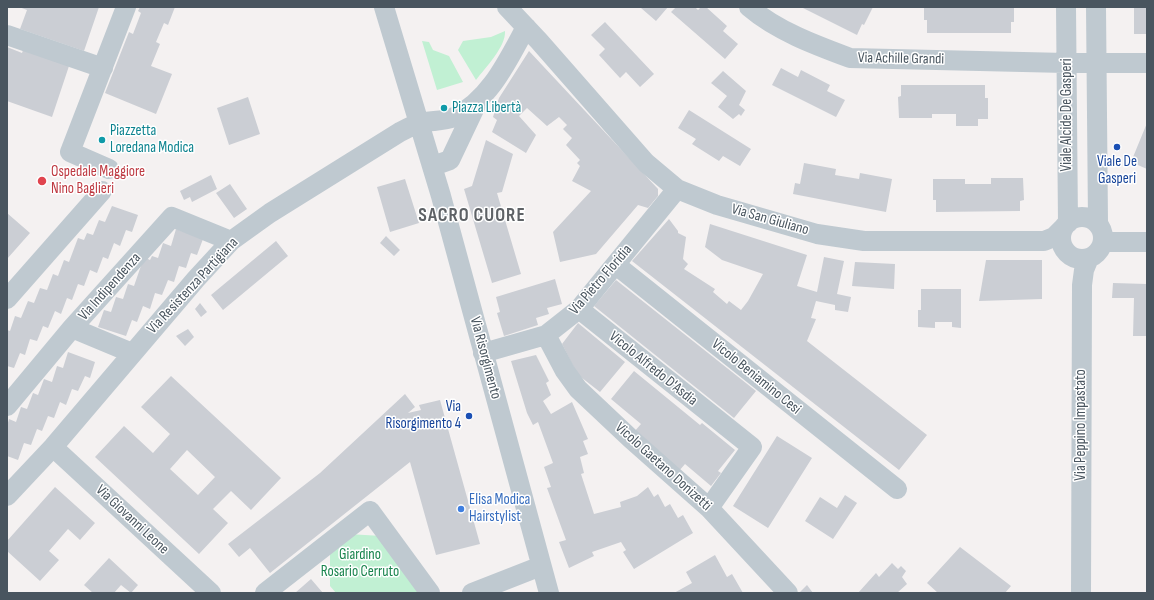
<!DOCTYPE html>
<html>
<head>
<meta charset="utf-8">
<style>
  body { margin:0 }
  #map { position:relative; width:1154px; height:600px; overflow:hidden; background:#f4f1f1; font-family:"Sofia Sans Condensed",sans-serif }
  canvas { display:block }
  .frame { position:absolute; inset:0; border:8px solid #49555f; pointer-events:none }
</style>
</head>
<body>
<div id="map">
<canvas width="1154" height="600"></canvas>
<div class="frame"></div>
</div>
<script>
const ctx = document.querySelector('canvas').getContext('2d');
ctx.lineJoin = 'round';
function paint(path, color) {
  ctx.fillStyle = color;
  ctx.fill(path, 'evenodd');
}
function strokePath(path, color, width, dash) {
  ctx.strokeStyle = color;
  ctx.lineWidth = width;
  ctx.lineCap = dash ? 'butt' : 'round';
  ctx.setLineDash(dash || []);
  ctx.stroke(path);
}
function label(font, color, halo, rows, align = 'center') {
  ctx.font = font + ' "Sofia Sans Condensed",sans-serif';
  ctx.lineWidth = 3;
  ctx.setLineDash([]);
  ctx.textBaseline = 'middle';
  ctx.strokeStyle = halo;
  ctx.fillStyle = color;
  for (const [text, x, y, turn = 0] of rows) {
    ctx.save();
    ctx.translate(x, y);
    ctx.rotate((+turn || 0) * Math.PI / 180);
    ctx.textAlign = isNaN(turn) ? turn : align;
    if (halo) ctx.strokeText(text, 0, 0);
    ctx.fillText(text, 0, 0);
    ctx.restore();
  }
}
const green = new Path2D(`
  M505,31C506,47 485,68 476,80L458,50L463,41L491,37Z
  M422,41L429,42L433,50L449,56L463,82L437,90Z
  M348,534L382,536L422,593H336L330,586V548Z`);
const building = new Path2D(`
  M19,7H99L84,51L20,29L27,10Z
  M140,7H175L168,25L164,23L156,42L160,44L151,66L172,74L156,114L105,93L129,32L133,34L141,13L138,11Z
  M642,7H668L656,21L641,8Z
  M676,7H695L698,10L701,7H706L727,26L723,31L738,44L725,59L671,12Z
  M801,7H873L864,25L862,24L857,35Z
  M924,7H1014V22H1011V33H927V20H924Z
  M1134,7H1147V34H1134Z
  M605,22L654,74L640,87L626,72L620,78L599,55L605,49L591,35Z
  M7,47L22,53L23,50L69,66L52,117L7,101Z
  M529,51L658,189V196L648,208L638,205L596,254L560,262L553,232L591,191L572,181L580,166L577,163L580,160L566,145L572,138L563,129L567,125L559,117L547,126L527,108L519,116L536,135L526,153L492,132L497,120L493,117L499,98Z
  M781,68L798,77L801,70L830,85L827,91L845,100L836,117L772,85Z
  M723,71L746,91L739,105L745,110L741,116L739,114L733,119L718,107L727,96L711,83Z
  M901,85H985V98H988V119H978V126H956V114H932V118H899L898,97L901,96Z
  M248,97L260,134L229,145L217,108Z
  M689,110L751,149L740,166L723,156L719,161L692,144L696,139L678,128Z
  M1147,123V169L1131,162Z
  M486,140L513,154L502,192L497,193L521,274L492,283L464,189L472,186Z
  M804,163L836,169L835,175L859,179L860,173L892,179L886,212L793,194L795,183L800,184Z
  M211,175L217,189L192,202L190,197L184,200L180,191Z
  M991,178H1023L1024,200L1020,201V211L936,212V200H933V179H965V184H991Z
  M405,179L419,223L390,232L377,187Z
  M230,184L247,209L234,218L216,193Z
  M112,206L138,215L132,232L126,230L120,246L114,243L108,259L103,257L97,273L90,270L84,286L78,284L72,300L67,298L61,314L55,311L48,328L43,326L37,341L30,339L25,355L20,353L14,368L7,366V330L10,331L15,316L21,318L28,301L34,303L40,288L47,290L53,274L58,276L64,260L69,262L78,238L84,240L87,233L93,235L99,220L105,222Z
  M7,213L30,233L7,259Z
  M669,219L678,231V233L686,237L683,259L688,264L684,269L715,289L713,292L727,304L729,301L741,310L748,301L763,274L722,260L705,247L710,224L807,255L797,286L817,292L824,257L844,261L837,294L851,297L848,312L835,310V305L816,301L811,318L816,319L807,341L927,435L899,470L632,261Z
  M176,229L203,239L197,255L191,253L186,268L179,266L174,282L168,280L162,295L155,293L150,309L143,306L137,322L132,320L126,336L98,327L104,310L111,312L116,297L123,299L128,284L134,286L144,257L150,260L152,256L158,258L163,243L171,246Z
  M386,236L400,250L394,256L380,243Z
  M276,241L288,256L223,310L211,295Z
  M986,260H1042V299L979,301Z
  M855,262L895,264L894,289L852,286Z
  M555,279L562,304L547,308L549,314L536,318L538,325L504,336L497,313L500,312L496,297Z
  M616,280L756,391L734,418L594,306Z
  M1113,283L1147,284V336H1133L1134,298H1112Z
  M921,289H961V328L952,327V322H935V328L918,327V310H921Z
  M200,303L207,312L201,317L195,309Z
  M578,323L625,362L600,392L577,374L562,344Z
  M188,329L194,337L185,346L176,336Z
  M68,352L95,362L90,378L85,376L78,391L72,389L66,405L60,402L54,418L48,416L42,431L37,429L31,445L24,443L18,460L7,456V426L9,419L16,422L21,407L27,409L33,393L38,395L44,379L52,382L57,366L63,368Z
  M536,355L549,381L546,383L551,395L543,401L551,414L572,402L588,439L583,441L588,454L580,457L584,473L581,474L594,514L621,507L620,502L637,496L648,487L654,497L658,494L665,507L670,504L678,518L683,515L693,533L634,569L623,552L626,550L621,542L592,552L594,556L569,568L559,542L566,540L547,488L551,487L544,467L553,463L538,422L533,425L527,413L511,361Z
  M634,371L700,425L702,423L735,450L718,471L721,473L711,486L685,464L679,471L634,432L641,424L611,399Z
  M171,376L281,478L251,510L231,491L213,509L228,523L199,554L95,457L124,426L153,453L170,434L141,407ZM187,450L215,477L198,495L170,469Z
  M405,394L415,407L408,413L421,410L419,405L440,400L480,544L436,555L410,462L270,573L250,548L239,557L228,544L320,473Z
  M777,436L812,458L768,528L733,506Z
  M55,487L95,523L80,540L68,529L49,551L59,560L40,581L7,551V541Z
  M845,495L857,503L833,539L805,521L820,497L837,508Z
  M960,547L1011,586L1005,593H938L927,583Z
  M715,555L727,577L732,574L743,593H674L692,583L686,572Z
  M109,558L138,585L131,593L121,585L114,593H93L84,585Z
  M892,563L898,569L901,566L906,571L902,577L907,584L897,593H858L876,573L879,577Z
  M311,579L323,593H295Z
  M807,585L813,593H799Z`);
const minor = new Path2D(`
  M384,7L441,196L549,593
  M507,7L539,41L646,163L677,189L717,205L817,234L864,241H1044L1054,237L1063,228
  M749,7C777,31 815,45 850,58L1066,63H1147
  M1066,7L1068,223
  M1096,7L1098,222
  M7,35L103,68
  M433,166L450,160L478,101
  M109,169L70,152L126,7
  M1061 238a21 21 0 1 1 42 0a21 21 0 1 1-42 0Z
  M1103,242H1147
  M616,265L897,489
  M7,299L102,191
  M579,309L752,447L709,508
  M72,328L132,353
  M546,335L565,371L578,389L630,438L709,508L788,593
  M483,353L546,335L579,309L677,189
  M7,406L72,328L172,217L231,241
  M53,447L211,593
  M7,496L53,447L196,279L231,241L270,213L400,132C407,129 414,124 420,123C431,120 443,122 454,117C490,100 508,60 526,27
  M265,593L370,511L430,593
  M472,593L541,566
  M1081,593L1082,285L1084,270L1089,258`);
const markers = [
  [444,108,4,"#0f9aa8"],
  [102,140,4,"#0f9aa8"],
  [1117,147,4,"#1a4fb4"],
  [42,181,5,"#e0444e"],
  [469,416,4,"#1a4fb4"],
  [461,509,4,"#3f7fe0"]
];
const streetNames = [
  ["Via Achille Grandi",901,59,1],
  ["Viale Alcide De Gasperi",1067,115,-90],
  ["Via San Giuliano",770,220,16],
  ["Via Pietro Floridia",601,280,-49],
  ["Via Resistenza Partigiana",193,286,-47],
  ["Via Indipendenza",110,287,-48],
  ["Via Risorgimento",485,358,75],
  ["Vicolo Alfredo D'Asdia",653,369,39],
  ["Vicolo Beniamino Cesi",756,377,39],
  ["Via Peppino Impastato",1081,425,-90],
  ["Vicolo Gaetano Donizetti",663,467,42],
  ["Via Giovanni Leone",132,520,43]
];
const cultureNames = [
  ["Piazza Libertà",452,108],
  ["Piazzetta",110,131],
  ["Loredana Modica",110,148]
];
const transitNames = [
  ["Viale De",1117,162],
  ["Gasperi",1117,179],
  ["Via",461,407,"right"],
  ["Risorgimento 4",461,424,"right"]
];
const healthNames = [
  ["Ospedale Maggiore",51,172],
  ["Nino Baglieri",51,189]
];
const shopNames = [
  ["Elisa Modica",469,500],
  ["Hairstylist",469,517]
];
const parkNames = [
  ["Giardino",360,555],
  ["Rosario Cerruto",360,572]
];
const districtNames = [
  ["SACRO CUORE",472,216]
];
paint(green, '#c1f0d3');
paint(building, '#cbced4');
strokePath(minor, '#bfc9d0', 20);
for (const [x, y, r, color] of markers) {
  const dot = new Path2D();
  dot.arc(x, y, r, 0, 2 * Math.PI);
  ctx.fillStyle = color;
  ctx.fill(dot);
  strokePath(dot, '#fff', 1.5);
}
label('15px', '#49555f', '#fff', streetNames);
label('15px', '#0d838f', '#fff', cultureNames, 'left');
label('15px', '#164399', '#fff', transitNames);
label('15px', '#be3a42', '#fff', healthNames, 'left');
label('15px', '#366cbe', '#fff', shopNames, 'left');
label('15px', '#17834c', '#fff', parkNames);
ctx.letterSpacing = '1px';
label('bold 19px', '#5e6266', '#fff', districtNames);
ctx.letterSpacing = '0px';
</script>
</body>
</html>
